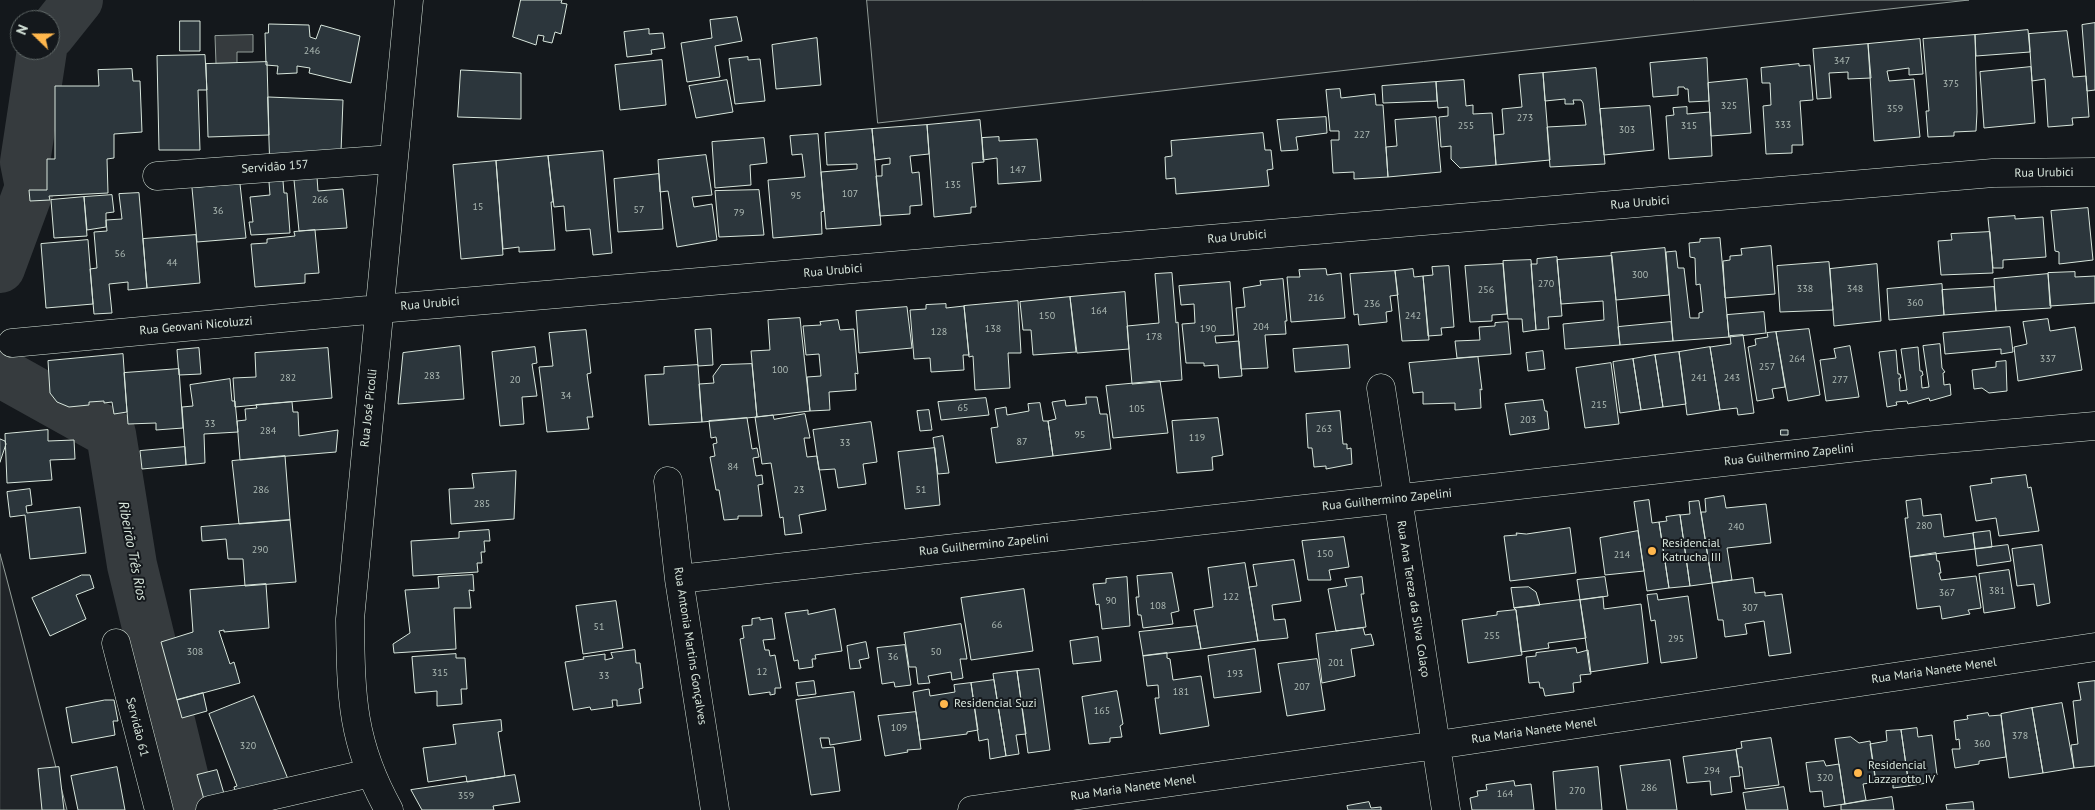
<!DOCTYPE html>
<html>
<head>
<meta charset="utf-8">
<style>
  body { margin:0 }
  #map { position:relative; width:2095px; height:810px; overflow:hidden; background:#14181c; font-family:"PT Sans",sans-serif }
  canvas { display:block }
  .north { position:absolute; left:10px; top:10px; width:50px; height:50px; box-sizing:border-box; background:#14181c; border:1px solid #626a69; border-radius:50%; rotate:292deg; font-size:14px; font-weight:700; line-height:20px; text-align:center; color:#d8e6dc }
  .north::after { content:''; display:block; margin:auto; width:18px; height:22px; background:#ffb74d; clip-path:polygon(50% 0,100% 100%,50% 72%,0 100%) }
</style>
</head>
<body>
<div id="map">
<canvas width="2095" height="810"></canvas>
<div class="north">N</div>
</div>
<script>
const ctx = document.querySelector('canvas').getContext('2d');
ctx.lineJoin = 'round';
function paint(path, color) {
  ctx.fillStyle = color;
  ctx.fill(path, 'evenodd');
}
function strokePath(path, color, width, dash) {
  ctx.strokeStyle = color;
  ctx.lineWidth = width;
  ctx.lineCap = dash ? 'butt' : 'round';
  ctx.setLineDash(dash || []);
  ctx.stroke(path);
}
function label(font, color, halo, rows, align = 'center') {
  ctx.font = font + ' "PT Sans",sans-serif';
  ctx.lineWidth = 4;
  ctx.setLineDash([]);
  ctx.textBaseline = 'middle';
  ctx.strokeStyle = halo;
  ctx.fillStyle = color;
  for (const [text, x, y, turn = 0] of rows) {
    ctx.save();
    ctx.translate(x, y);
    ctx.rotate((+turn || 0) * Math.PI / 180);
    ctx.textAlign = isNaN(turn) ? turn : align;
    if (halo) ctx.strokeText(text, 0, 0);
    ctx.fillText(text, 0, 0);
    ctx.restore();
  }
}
const green = new Path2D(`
  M867,0H1969L878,123Z
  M0,554L6,576L67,810H0Z`);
const water = new Path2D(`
  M253,35V52H237V64H216L215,36Z`);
const river = new Path2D(`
  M50,35L78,0
  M0,268L30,187L25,162L42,50
  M0,372L111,434L132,565L187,791`);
const building = new Path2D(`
  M521,0H562L561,3L567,4L561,34L555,32L552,43L543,41L544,36L538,35L536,45L513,37Z
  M737,17L742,41L715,46L720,77L687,82L681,43L712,38L710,20Z
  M180,21H200V51H180Z
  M2095,23V90L2087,91L2082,25Z
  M269,24L309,25L310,37L316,39L321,25L360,36L351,83L309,73L310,68L297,66V73L277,74L278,66L266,65L265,33H268Z
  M649,29V34L663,33L665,48L651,50L652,54L627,57L624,32Z
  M2028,30L2030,52L1976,56L1975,35Z
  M2067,31L2073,77L2086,76L2089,117L2072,118L2073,125L2048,127L2045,79L2032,81L2029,34Z
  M1975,35L1977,112L1976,131L1954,132V136L1928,137L1926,111H1929L1923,39Z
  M817,38L821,85L776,89L772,45Z
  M1920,39L1923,74L1909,75V68L1887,71L1889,81L1914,79L1920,137L1874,141L1868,44Z
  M1868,44L1871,78L1848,79V72L1829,73L1831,98L1817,99L1813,49Z
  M205,55L207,90H198L200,150H159L157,56Z
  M748,57V60L760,59L765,101L735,104L729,59Z
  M1707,58L1709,101L1689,102L1688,89H1685L1684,87H1678V95L1653,97L1650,63Z
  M662,60L666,105L620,110L615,65Z
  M267,62L269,135L208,137L206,64Z
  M1799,64V66L1810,65L1813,100L1800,101L1803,145H1792V153L1766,154L1763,106L1771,105L1770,83H1762L1761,68Z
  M2031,67L2035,123L1984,128L1980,72Z
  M1596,68L1605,164L1550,167L1547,127L1586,125L1583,103L1581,100H1573L1574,104H1565V99L1545,101L1543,73Z
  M132,69L133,81H140L142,132L114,134V158L107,159L108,193L49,196L50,200L30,201L29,190H47V159H55V86H99L98,70Z
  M461,70L521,73V119L458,117Z
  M1543,73L1550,160L1496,165L1494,135L1504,134L1502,109L1522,107L1519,75Z
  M1747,79L1751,133L1711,136L1708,83Z
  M727,80L733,112L696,118L689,86Z
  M1464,80L1466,106L1473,105V114L1492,113L1496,165L1460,168L1451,159V146L1441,147L1439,117L1448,116V107L1438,108L1436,82Z
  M1436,82L1437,101L1383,103L1382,86Z
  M1340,89L1341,98L1375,94L1376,105H1383L1388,177L1354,179V172L1333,173L1331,140H1339V131H1330L1326,90Z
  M268,97L343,100L341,152L270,160Z
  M1650,106L1654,150L1604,155L1600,109Z
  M1687,107V114L1710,112L1712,156L1669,159L1666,116L1674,115L1673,108Z
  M1326,117L1327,133L1296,137L1298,150L1281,151L1277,120Z
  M1436,117L1441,172L1388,177L1386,147L1397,146L1395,120Z
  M980,120L984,162L972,163L976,207H971V213L934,217L927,125Z
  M927,125L929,154L910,156L912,173L919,172L922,205L910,206V214L880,216L876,176H882V165L890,164V158L875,160L872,129Z
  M872,129L881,225L826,229L821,172L857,169V164L827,165L825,133Z
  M1263,133L1265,150H1271L1273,169L1267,170L1269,186L1176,194L1175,178L1166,179L1165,157L1172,156L1171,141Z
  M818,134L824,211L821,212L822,234L773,238L768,180L805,177L802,154L792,155L790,136Z
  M999,137V141L1037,139L1041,181L998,184L997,158L983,160L982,138Z
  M764,138L767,163L750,165L751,185L715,188L712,142Z
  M603,151L612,253L593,255L590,229L566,231L564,206L554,207L548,156Z
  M706,155L712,195L692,197L694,207L712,204L717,240L677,247L668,191L660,192L658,160Z
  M548,156L553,202H551L555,250L519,252V247L503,249L496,161Z
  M496,161L503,255L461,259L453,165Z
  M659,174L663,229L618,232L614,179Z
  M317,177L318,191L343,189L347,228L299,231L294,180Z
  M283,181L284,193H287L290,233L251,235L249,222H253L250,197L270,195L269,182Z
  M240,184L246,238L197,242L192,188Z
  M759,190L764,235L719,237L715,191Z
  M139,193L147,288L128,290V282L109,284L112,313L94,314L90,269L97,268L94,232L107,231L106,220L122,219L119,194Z
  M112,195L114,212L106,213V227L87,230L84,197Z
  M84,197L87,236L54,238L51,200Z
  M2088,208L2093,260L2059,264V252L2055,251L2051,211Z
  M2015,216V219L2043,217L2046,257L2003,260V268H1993L1988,218Z
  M315,230L319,273L305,274V283L255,287L251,244L267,243V239L295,236L294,232Z
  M1990,232L1993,273L1941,275L1938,241L1952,240L1951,234Z
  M196,235L200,283L147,288L143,239Z
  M1720,238L1729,337L1673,341L1666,252L1676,251L1678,268H1684L1690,318H1699V313L1703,312L1700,284L1696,285L1695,258L1690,257L1689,243L1700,242V239Z
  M88,240L93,304L46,308L41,244Z
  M1771,246L1775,294L1725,298L1723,261L1730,260V256L1742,255L1741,249Z
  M1665,248L1669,295L1616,300L1611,253Z
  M1612,256L1620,345L1565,349L1563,324L1604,320L1603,301L1561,304L1557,260Z
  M1557,257L1562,316L1548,317L1549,329L1536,330L1531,264H1537V259Z
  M1531,260L1536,330L1523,332L1522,319H1508L1503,261Z
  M1829,262L1833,310L1780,312L1777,266Z
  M1503,264L1507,314L1492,315V321L1470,322L1465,266Z
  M1877,264L1881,321L1834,326L1830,269Z
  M1449,266L1454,327L1441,328L1442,335L1428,336L1423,276L1433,275L1432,267Z
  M1326,269L1327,275L1341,273L1345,318L1291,322L1287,277H1300L1299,270Z
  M1413,269L1414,277L1423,276L1429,340L1402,341L1395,271Z
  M1395,271L1398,295L1390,296L1392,311L1386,312L1387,322L1359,325L1358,314L1354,315L1350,274Z
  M2075,272V277L2095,276V303L2050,306L2048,273Z
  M1172,273L1176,323L1178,322L1182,380L1132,384L1127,326L1159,323L1155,274Z
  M2048,274L2051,308L1996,311L1994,279Z
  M1283,279L1287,321H1285L1286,334L1265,335L1268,368L1241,369L1236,308L1245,307L1243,288L1261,285L1260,281Z
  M1230,282L1234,335L1215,336L1216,343L1239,341L1242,376L1219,378L1218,365L1204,366V363H1186L1182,324L1195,323L1194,304L1181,305L1179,286Z
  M1942,284L1944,315L1889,320L1887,289Z
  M1994,287L1996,311L1944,315L1942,290Z
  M1125,292L1129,349L1077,353L1070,297Z
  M1070,297L1076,352L1033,355L1031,330H1023L1020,302Z
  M1018,301L1021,353H1008L1010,388L975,390L973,356L969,357L964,306Z
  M946,304V308L964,306L969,355H963L964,370L931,372L930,358L914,359L910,310L926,309V305Z
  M907,307L912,348L859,353L856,311Z
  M1764,312L1766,333L1729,337L1727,315Z
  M800,318L810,411L757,417L751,351L770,350L768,320Z
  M2048,319L2050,331L2075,327L2082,370L2018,381L2014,347L2027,344L2023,322Z
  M838,320L840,330L854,329L858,374L855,373L856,390L829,392L830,410L810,411L807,377L821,376L819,354L806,355L803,326L821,325L820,322Z
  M1508,322L1511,354L1457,358L1455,341L1480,340L1479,327L1495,326V323Z
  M1671,322L1673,341L1620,345L1618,327Z
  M2010,327L2013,352L2001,354V349L1945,354L1943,333Z
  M711,329L713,365L698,366L695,330Z
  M1809,329L1820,395L1788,401L1776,332Z
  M586,330L591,373L587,374L593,417H587L589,429L547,432L539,367L553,366L549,333Z
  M1776,332L1785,387L1772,389L1774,398L1757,401L1748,347L1756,345L1755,339L1768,337L1767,333Z
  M1743,335L1754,413L1738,415L1737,408L1720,410L1710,347L1731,344L1730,336Z
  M1940,344L1942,368L1945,372L1943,373L1944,385L1950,384L1951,395L1930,401L1929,398L1908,404L1907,401L1896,402L1897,405L1887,407L1879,352L1896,350L1898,374H1900L1901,378H1899L1900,391L1907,390L1901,349L1918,347L1920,371H1922L1923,375L1921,376L1922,388L1929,387L1923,346Z
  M1348,345L1350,368L1295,372L1293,349Z
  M460,346L464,399L398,404L403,353Z
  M1850,346L1859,397L1826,401L1820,360L1836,358L1834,349Z
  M535,347L537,363L532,364L537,396L522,397L524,424L500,426L492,352Z
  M1710,347L1720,410L1687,415L1679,352Z
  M199,348L201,374L179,375L177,350Z
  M328,348L332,398L235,407L233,378L256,377L255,353Z
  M1543,351L1545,369L1528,371L1526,353Z
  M1679,352L1686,404L1663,407L1655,355Z
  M123,354L127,412L114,414L112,402L104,403V401L89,402V405L69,407L57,402L50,393L48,361Z
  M1655,355L1663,407L1641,410L1633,359Z
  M1478,357L1482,390L1480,389L1481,408L1455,410V403L1423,404V392L1413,393L1409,363Z
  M1633,359L1641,410L1620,413L1613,362Z
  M2006,361L2007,391L1989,393L1982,388L1974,389L1972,370L1996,367V362Z
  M1611,363L1619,424L1585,428L1576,368Z
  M752,364L757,417L702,422L699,384L714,383L713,376L721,365Z
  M698,365L702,422L649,425L645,375L664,374V367Z
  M179,369L183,428L156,430V423L128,424L124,373Z
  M230,379L232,401H235L238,432L204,434L205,463L186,465L182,407L193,406L190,385Z
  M1160,381L1168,433L1113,438L1106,386Z
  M1086,397H1097L1100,414H1107L1111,449L1053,456L1048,421L1056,419L1052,402L1065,400L1066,406L1086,404Z
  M986,398L989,415L941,420L938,402Z
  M1543,400L1545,411H1547L1549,429L1510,435L1505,404Z
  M292,402L293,412H298L299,436L338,430L336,452L240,460L237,421L246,420L245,409L257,408L256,405Z
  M1040,403L1043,421H1048L1053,456L996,463L991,428L998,427L995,409L1006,407L1007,415L1029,411L1028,404Z
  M929,410L932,430L920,431L917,411Z
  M1340,411L1343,444H1347V449L1351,448L1352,464L1326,469V466L1314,467L1312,448H1308L1306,414Z
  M805,414L810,438H804L807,457L817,456L826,510L799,515L802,533L785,535L783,517L780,518L771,463L762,464L755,417L773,415L774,419Z
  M747,418L752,449L757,448L759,457L753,458L756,476L762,475L763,484L758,485L762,516H738V519L724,520L719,490H716L710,457L715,456L713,444L717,443L716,437L711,438L709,421Z
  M1218,418L1223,455L1212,457L1213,470L1177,473L1172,421Z
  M871,422L877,462L863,464L866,484L838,488L835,469L819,470L813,430Z
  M48,430V441L74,440L75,459L50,460L52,480L7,483L5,434Z
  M1781,430H1788V435H1781Z
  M943,436L949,473L938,474L933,438Z
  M0,439L5,441L6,444L0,462Z
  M185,447L186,465L142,469L140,451Z
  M935,448L940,505L905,509L898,452Z
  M285,456L290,520L239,524L232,461Z
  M516,471L514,519L451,524L449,489L474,488L472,474Z
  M2026,475L2028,488L2031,487L2039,531L1999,536L1996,518L1976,521L1970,486L1992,483L1991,479Z
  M30,489L32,505L26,506L27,513L80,507L86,553L30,559L25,515L10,517L7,492Z
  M1724,496L1726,508L1766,504L1771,543L1727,548L1732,580L1712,583L1701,512H1706L1705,499Z
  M1921,499L1923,516L1941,514L1944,537L1973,533L1975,549L1910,557L1905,518H1908L1906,501Z
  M1649,500L1652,523L1659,522L1669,588L1647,591L1634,502Z
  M1699,501L1712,583L1690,586L1680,515L1690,514L1689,502Z
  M1680,515L1690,586L1669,588L1659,522L1667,521L1666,517Z
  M290,520L296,582L245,586L243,559H228L226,539L202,541L201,527Z
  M1570,528L1576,573L1510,581L1504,536L1517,535L1516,533L1526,534Z
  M489,530L490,541H484L485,552H481L482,563H477L478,572L413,576L411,541L459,538V532Z
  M1638,531L1644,571L1605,575L1600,538Z
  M1990,531L1992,547L1975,549L1973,533Z
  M1344,537L1349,567L1329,570L1331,580H1308L1302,541Z
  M2008,545L2011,561L1977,566L1975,549Z
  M2042,545L2050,603L2037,606L2034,584L2017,586L2012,549Z
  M1936,553L1937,561H1939L1941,573H1939L1941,580L1976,576L1981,608L1968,610L1970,614L1942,619L1940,606L1917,609L1910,557Z
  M1294,560L1301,601L1272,605L1274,620L1285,619L1288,638L1258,641L1249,587L1257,586L1253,565Z
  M1245,563L1258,641L1201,649L1194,610L1213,607L1208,568Z
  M2009,570L2015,608L1984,613L1979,574Z
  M1172,573L1179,611L1171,613L1173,624L1143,628L1141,615H1138L1136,597H1139L1137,576Z
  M82,575H90L94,588L76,595L86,619L50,636L32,598Z
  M473,575L474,591L469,590L471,608H454L456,649L394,653L393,644L410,633L405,590L439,588L438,577Z
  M1127,577L1130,626L1102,629L1099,604L1096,605L1093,584L1106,583V579Z
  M1362,577L1364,594H1361L1366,627L1336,631L1328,589L1347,586L1345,579Z
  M1605,577L1608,596L1580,600L1577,580Z
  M1753,578L1755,593L1765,592V596L1782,594L1791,653L1769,656L1764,621L1745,624L1747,634L1725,637L1723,620H1718L1712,583Z
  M266,584L269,628L224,632V630L219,631L230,664L234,662L240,683L177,700L161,642L193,632L190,590Z
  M1529,587L1536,592L1540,605L1514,608L1511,588Z
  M1024,589L1033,651L971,660L961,598Z
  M1657,594L1658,600L1688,596L1697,658L1661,663L1655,620L1651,621L1647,595Z
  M1603,597L1604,609L1641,604L1648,663L1590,672L1580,600Z
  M1580,600L1586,638L1548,643L1549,648L1521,652L1516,610L1514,608Z
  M616,601L623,648L583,654L576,606Z
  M835,609L842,651L815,655L816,659H812L813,667L799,669L798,660L794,661L785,613L808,610V614Z
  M1516,610L1522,655L1468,663L1462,620L1497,615V612Z
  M760,618V620L772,618L775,639L763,640L765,650H769L770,656L775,655L781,688H775V694L770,695V692L749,695L740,639L744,638L742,626L752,625V619Z
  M961,624L967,659H960L963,678L952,680L951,672L928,676L930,683L918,684L916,667H909L904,633Z
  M1197,626L1201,649L1143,656L1139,632Z
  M1363,628L1365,635L1371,634L1374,645L1351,649L1355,676L1322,683L1316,634Z
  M1098,637L1101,661L1073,664L1070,641Z
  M866,642L869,658L859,660L861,668L850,669L847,646Z
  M905,645L911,685L895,687L894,682L882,684L877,648Z
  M1576,648L1577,653L1588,650L1591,674L1580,675L1581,682L1573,683L1574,692L1545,696L1543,688H1540L1539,682L1529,683L1526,657L1536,656V653Z
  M1255,649L1261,692L1214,698L1208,656Z
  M635,650L636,663H640L643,688L639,689L641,703L617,706V700H612L613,707L591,710L590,707L573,710L565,662L584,659L583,657L605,654V660L613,658L611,653Z
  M1167,653V658L1170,659L1173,680L1201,676L1209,726L1160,734L1155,698H1159L1158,685L1147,686L1143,656Z
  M456,654V658H465L467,689H461L462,704L437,706V691L415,693L412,657Z
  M1317,659L1325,710L1287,716L1278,664Z
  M1039,669L1050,750L1028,753L1017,671Z
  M1017,671L1026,734L1016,735L1019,754L1006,756L993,674Z
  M994,680L1006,756L990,759L988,739L979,741L971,683Z
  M814,681L816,694L798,696L796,683Z
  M2095,681V766L2074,768L2071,745L2078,744L2073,701L2081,700L2078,683Z
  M971,683L978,730L967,732V734L920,740L913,692L929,689L930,696L955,692L954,685Z
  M1117,691L1123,724L1120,726L1122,737L1110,738V742L1089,744L1082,697Z
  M854,692L861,740L830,745L829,738H820L822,748L834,747L840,791L811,795L796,700Z
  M203,693L207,711L182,718L177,700Z
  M254,696L288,779L236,794L234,787L237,786L209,714Z
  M105,700H114L118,721H113L115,735L72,743L66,708Z
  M2062,703L2074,768L2043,773L2032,708Z
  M2032,708L2043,773L2009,778L2001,714Z
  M916,712L921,749L907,750L908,752L885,756L878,716Z
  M1988,713L1989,716L2001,715L2006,757L1979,761V764L1955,768L1952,749H1960L1959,739L1956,740L1954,721L1968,719L1967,716Z
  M501,720L502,731L498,732L505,776L467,782L466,776L428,782L423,748L456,744L453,725Z
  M1917,728L1918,737L1932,735L1937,775L1925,776L1926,783L1909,786L1901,730Z
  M1901,730L1909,786L1893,788V781L1876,784L1870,744L1887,741L1886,731Z
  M1851,737L1859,743L1870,741L1876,782L1863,784L1866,800L1845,804L1835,739Z
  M1771,738L1779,785L1745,789L1742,767H1739L1736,749L1742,748L1741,742Z
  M1736,750L1740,776L1730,777L1732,792L1711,795L1710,781L1687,783L1683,757Z
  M1670,760L1677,810H1627L1620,766Z
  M1824,761L1826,766L1839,764L1845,804L1824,807L1822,791L1810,792L1806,763Z
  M59,767L64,810H42L38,769Z
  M117,767L125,810H78L71,776Z
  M1598,767L1602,810H1556L1553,772Z
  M217,770L225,797L205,803L197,775Z
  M515,775L520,802L493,806L494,810H422L411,790Z
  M1514,781L1515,786L1531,784L1534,810H1472L1470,798L1478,796L1477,791L1487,790L1486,785Z
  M1784,787L1788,810H1746L1743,793Z
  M1892,797L1894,810H1841V805Z
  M1369,802L1371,808L1381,807V810H1348L1347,806Z
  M1973,802L1974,810H1947L1946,805Z`);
const minor = new Path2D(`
  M157,176L393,159
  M12,343L379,309L1993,173L2095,172
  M1381,388L1446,810
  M668,481L679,579L715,810
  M679,579L1876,445L2095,426
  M116,643L159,810
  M210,810L370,773
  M389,810C351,742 351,695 350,619L409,0
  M972,810L1437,745L2095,647`);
const markers = [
  [1652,551,5,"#ffb74d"],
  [944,704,5,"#ffb74d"],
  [1858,773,5,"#ffb74d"]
];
const numberNames = [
  ["246",312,51],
  ["347",1842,61],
  ["375",1951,84],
  ["325",1729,106],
  ["359",1895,109],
  ["273",1525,118],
  ["333",1783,125],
  ["255",1466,126],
  ["315",1689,126],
  ["303",1627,130],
  ["227",1362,135],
  ["147",1018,170],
  ["135",953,185],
  ["107",850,194],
  ["95",796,196],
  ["266",320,200],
  ["15",478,207],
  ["57",639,210],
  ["36",218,211],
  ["79",739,213],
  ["56",120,254],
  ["44",172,263],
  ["300",1640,275],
  ["270",1546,284],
  ["338",1805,289],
  ["348",1855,289],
  ["256",1486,290],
  ["216",1316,298],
  ["360",1915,303],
  ["236",1372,304],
  ["164",1099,311],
  ["150",1047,316],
  ["242",1413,316],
  ["204",1261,327],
  ["138",993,329],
  ["190",1208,329],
  ["128",939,332],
  ["178",1154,337],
  ["264",1797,359],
  ["337",2048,359],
  ["257",1767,367],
  ["100",780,370],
  ["283",432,376],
  ["282",288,378],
  ["241",1699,378],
  ["243",1732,378],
  ["20",515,380],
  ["277",1840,380],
  ["34",566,396],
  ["215",1599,405],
  ["65",963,408],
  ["105",1137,409],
  ["203",1528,420],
  ["33",210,424],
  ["263",1324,429],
  ["284",268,431],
  ["95",1080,435],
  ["119",1197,438],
  ["87",1022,442],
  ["33",845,443],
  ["84",733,467],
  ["286",261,490],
  ["23",799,490],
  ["51",921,490],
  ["285",482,504],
  ["280",1924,526],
  ["240",1736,527],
  ["290",260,550],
  ["150",1325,554],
  ["214",1622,555],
  ["381",1997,591],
  ["367",1947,593],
  ["122",1231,597],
  ["90",1111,601],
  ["108",1158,606],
  ["307",1750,608],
  ["66",997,625],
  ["51",599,627],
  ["255",1492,636],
  ["295",1676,639],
  ["308",195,652],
  ["50",936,652],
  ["36",893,657],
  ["201",1336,663],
  ["12",762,672],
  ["315",440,673],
  ["193",1235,674],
  ["33",604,676],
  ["207",1302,687],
  ["181",1181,692],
  ["165",1102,711],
  ["109",899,728],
  ["378",2020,736],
  ["360",1982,744],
  ["320",248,746],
  ["294",1712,771],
  ["320",1825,778],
  ["286",1649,788],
  ["270",1577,791],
  ["164",1505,794],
  ["359",466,796]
];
const streetNames = [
  ["Servidão 157",275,167,-4],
  ["Rua Urubici",2044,173,-1],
  ["Rua Urubici",1640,203,-5],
  ["Rua Urubici",1237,237,-5],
  ["Rua Urubici",833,271,-5],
  ["Rua Urubici",430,304,-5],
  ["Rua Geovani Nicoluzzi",196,326,-5],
  ["Rua José Picolli",369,408,-84],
  ["Rua Guilhermino Zapelini",1789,455,-6],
  ["Rua Guilhermino Zapelini",1387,500,-6],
  ["Rua Guilhermino Zapelini",984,545,-6],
  ["Rua Ana Tereza da Silva Colaço",1413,599,81],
  ["Rua Antonia Martins Gonçalves",690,646,81],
  ["Rua Maria Nanete Menel",1934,671,-8],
  ["Servidão 61",137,727,76],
  ["Rua Maria Nanete Menel",1534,731,-8],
  ["Rua Maria Nanete Menel",1133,788,-8]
];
const poiNames = [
  ["Residencial",1662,544],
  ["Katrucha III",1662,558],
  ["Residencial Suzi",954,704],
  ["Residencial",1868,766],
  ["Lazzarotto IV",1868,780]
];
const waterNames = [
  ["Ribeirão Três Rios",132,551,79]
];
paint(green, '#202428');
strokePath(green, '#939e99', 1);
paint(water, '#363b3e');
strokePath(water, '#939e99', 1);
strokePath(river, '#363b3e', 50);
paint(building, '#2c363c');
strokePath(building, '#d8e6dc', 1);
strokePath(minor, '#d8e6dc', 29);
strokePath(minor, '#14181c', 28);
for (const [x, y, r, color] of markers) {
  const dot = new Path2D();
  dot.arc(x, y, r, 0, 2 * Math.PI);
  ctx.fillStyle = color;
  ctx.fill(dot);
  strokePath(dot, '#14181c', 2);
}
label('10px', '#adbab4', null, numberNames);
label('12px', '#d8e6dc', '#14181c', streetNames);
label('12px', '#d8e6dc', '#14181c', poiNames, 'left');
label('italic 14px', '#d8e6dc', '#14181c', waterNames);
</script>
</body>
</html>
